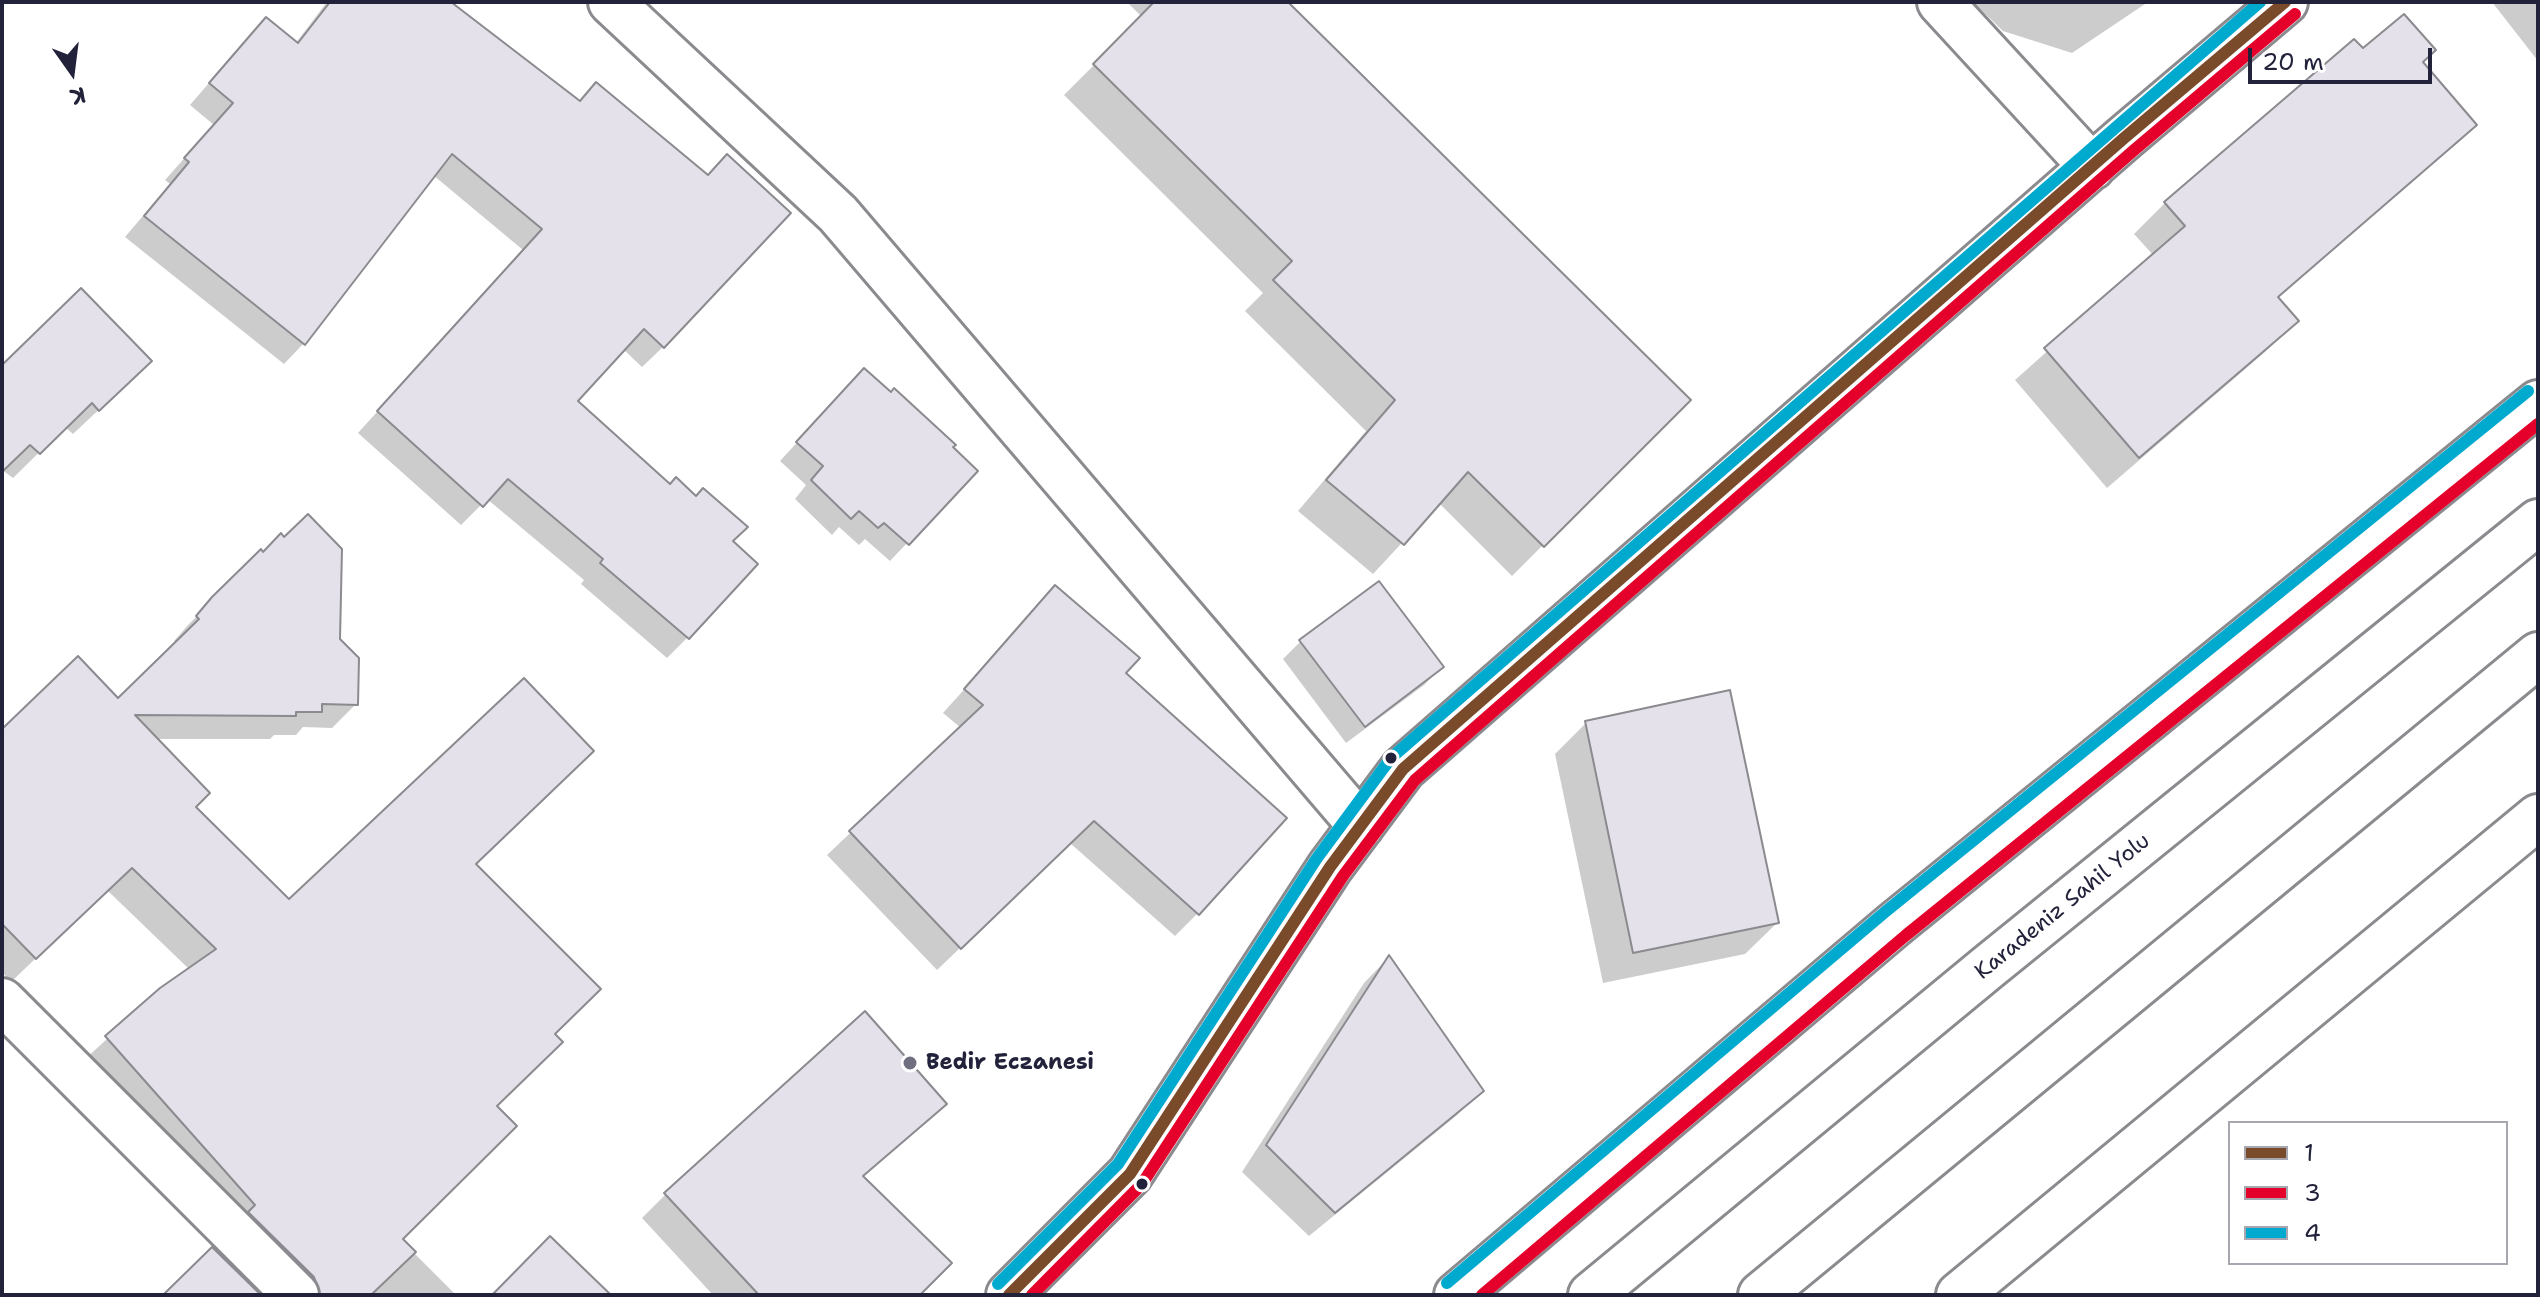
<!DOCTYPE html>
<html>
<head>
<meta charset="utf-8">
<style>
  body { margin:0 }
  #map { position:relative; width:2540px; height:1297px; overflow:hidden; background:#fff; font-family:"Shantell Sans",sans-serif }
  canvas { display:block }
  .frame { position:absolute; inset:0; border:4px solid #22223b; pointer-events:none }
  .legend { position:absolute; left:2228px; top:1121px; width:280px; height:144px; box-sizing:border-box; background:#fff; border:2px solid #a7a7b1; margin:0; padding:10px 14px; list-style:none; font-size:24px; color:#22223b }
  .legend li { display:flex; align-items:center; gap:16px; height:40px }
  .legend b { width:40px; border:2px solid #a7a7b1 }
  .north { position:absolute; left:32px; top:32px; width:80px; height:80px; -webkit-text-stroke:6px #fff; paint-order:stroke; rotate:166deg; font-size:22px; font-weight:700; line-height:32px; text-align:center; color:#22223b }
  .north::after { content:''; display:block; margin:auto; width:28px; height:36px; background:#22223b; clip-path:polygon(50% 0,100% 100%,50% 72%,0 100%) }
  .scale { position:absolute; left:2248px; top:48px; width:184px; height:36px; box-sizing:border-box; border:4px solid #22223b; border-top:0; padding-left:10px; font-size:24px; line-height:28px; white-space:nowrap; color:#22223b; -webkit-text-stroke:6px #fff; paint-order:stroke }
</style>
</head>
<body>
<div id="map">
<canvas width="2540" height="1297"></canvas>
<div class="frame"></div>
<ul class="legend">
<li><b style="height:10px;background:#7a4b2a"></b>1</li>
<li><b style="height:10px;background:#e4002b"></b>3</li>
<li><b style="height:10px;background:#00a9ce"></b>4</li>
</ul>
<div class="north">K</div>
<div class="scale">20 m</div>
</div>
<script>
const ctx = document.querySelector('canvas').getContext('2d');
ctx.lineJoin = 'round';
function paint(path, color) {
  ctx.fillStyle = color;
  ctx.fill(path, 'evenodd');
}
function strokePath(path, color, width, dash) {
  ctx.strokeStyle = color;
  ctx.lineWidth = width;
  ctx.lineCap = dash ? 'butt' : 'round';
  ctx.setLineDash(dash || []);
  ctx.stroke(path);
}
function label(font, color, halo, rows, align = 'center') {
  ctx.font = font + ' "Shantell Sans",sans-serif';
  ctx.lineWidth = 8;
  ctx.setLineDash([]);
  ctx.textBaseline = 'middle';
  ctx.strokeStyle = halo;
  ctx.fillStyle = color;
  for (const [text, x, y, turn = 0] of rows) {
    ctx.save();
    ctx.translate(x, y);
    ctx.rotate((+turn || 0) * Math.PI / 180);
    ctx.textAlign = isNaN(turn) ? turn : align;
    if (halo) ctx.strokeText(text, 0, 0);
    ctx.fillText(text, 0, 0);
    ctx.restore();
  }
}
const shadow = new Path2D(`
  M327,2H448L579,102L596,84L663,347L642,367L623,349L575,402L730,542L688,637L667,658L581,584L584,580L487,499L461,525L358,433L523,250L433,175L304,343L284,364L125,237L170,184L165,180L214,125L190,105L246,40L295,44Z
  M1127,2H1285L1688,400L1512,576L1439,503L1373,574L1298,511L1366,431L1245,311L1263,293L1064,95L1142,17Z
  M1973,2H2148L2072,53L2003,31Z
  M2492,2H2538V61Z
  M2363,51L2421,63L2474,124L2277,299L2296,321L2265,352L2107,488L2015,380L2154,256L2134,234L2165,203Z
  M2,368L124,386L73,434L65,427L13,478L2,470Z
  M847,388L950,447L975,471L890,561L865,539L859,545L839,527L832,535L795,499L806,485L780,461Z
  M261,552L338,640L356,704L332,728L303,727L296,735H274L270,739H155L193,807L289,902L474,864L552,1034L495,1106L400,1239L456,1295H284L82,1062L161,989L190,970L107,890L11,982L2,972V732L118,701L177,644L174,641L189,624Z
  M1056,587L1124,674L1198,913L1175,936L1070,843L937,970L827,855L961,728L943,713Z
  M1300,642L1442,667L1424,685L1346,743L1283,659Z
  M1586,723L1777,923L1745,954L1603,983L1555,754Z
  M1388,958L1482,1091L1456,1116L1309,1236L1242,1172L1364,983Z
  M944,1104L862,1178L917,1295H713L642,1218L666,1194Z`);
const building = new Path2D(`
  M330,2H451L580,101L596,82L708,175L727,154L791,213L664,348L644,329L578,401L670,484L676,477L696,496L703,488L748,527L733,541L758,564L689,639L600,563L603,559L508,479L483,507L377,411L542,229L452,154L305,345L144,216L189,162L184,158L233,103L209,83L266,17L298,43Z
  M1154,2H1288L1691,400L1544,547L1468,472L1404,545L1326,480L1395,400L1273,280L1292,261L1093,64Z
  M2404,14L2436,50L2423,62L2477,125L2278,297L2299,321L2139,458L2044,348L2185,226L2164,202L2354,39L2363,48Z
  M81,288L152,361L99,411L92,403L40,454L30,445L2,472V365Z
  M864,368L891,392L894,388L956,445L953,447L978,471L909,545L884,523L878,528L859,511L851,519L811,480L823,466L796,442Z
  M308,514L342,549L340,639L359,658L358,705L322,704V712H296V716L135,715L210,793L196,807L289,899L524,678L594,751L476,864L601,989L555,1034L563,1042L497,1106L517,1126L403,1239L416,1252L371,1295H320L314,1277L248,1212L255,1205L105,1036L160,988L216,949L132,868L36,959L2,924V729L78,656L118,698L199,619L196,616L212,597L261,549L263,552L281,533L284,537Z
  M1379,581L1444,667L1365,727L1299,640Z
  M1055,585L1140,658L1126,673L1287,818L1199,915L1094,821L961,949L849,831L983,705L964,689Z
  M1730,690L1779,923L1633,953L1585,721Z
  M1389,955L1484,1091L1335,1213L1266,1145Z
  M865,1011L947,1104L863,1176L952,1263L920,1295H759L664,1193Z
  M550,1236L611,1295H492Z
  M212,1247L261,1295H163Z`);
const street = new Path2D(`
  M611,2L838,214L1361,826
  M1940,2L2092,167
  M2,1001L296,1295
  M1009,1295L1130,1174L1330,867L1403,769L2123,139L2285,2`);
const secondary = new Path2D(`
  M1457,1295L1895,924L2538,403
  M1959,1295L2538,817`);
const highway = new Path2D(`
  M1591,1295L1987,968L2538,522
  M1761,1295L2538,655`);
const bus1 = new Path2D(`
  M1009,1295L1130,1174L1330,867L1403,769L2123,139L2285,2`);
const bus2 = new Path2D(`
  M1032,1295L1142,1184L1343,876L1415,780L2133,151L2295,14
  M1482,1295L1905,936L2538,424`);
const bus3 = new Path2D(`
  M1447,1283L1885,912L2528,391
  M998,1284L1118,1164L1317,858L1391,758L2260,2`);
const markers = [
  [1391,758,7,"#22223b"],
  [910,1063,8,"#6f6f80"],
  [1142,1184,7,"#22223b"]
];
const streetNames = [
  ["Karadeniz Sahil Yolu",2063,907,-39]
];
const poiNames = [
  ["Bedir Eczanesi",926,1063]
];
paint(shadow, '#0003');
paint(building, '#e4e1ea');
strokePath(building, '#8a8a8f', 2);
strokePath(street, '#8a8a8f', 50);
strokePath(secondary, '#8a8a8f', 50);
strokePath(highway, '#8a8a8f', 50);
strokePath(street, '#fff', 44);
strokePath(secondary, '#fff', 44);
strokePath(highway, '#fff', 44);
strokePath(bus1, '#7a4b2a', 12);
strokePath(bus2, '#e4002b', 12);
strokePath(bus3, '#00a9ce', 12);
for (const [x, y, r, color] of markers) {
  const dot = new Path2D();
  dot.arc(x, y, r, 0, 2 * Math.PI);
  ctx.fillStyle = color;
  ctx.fill(dot);
  strokePath(dot, '#fff', 3);
}
label('22px', '#22223b', '#fff', streetNames);
label('bold 22px', '#22223b', '#fff', poiNames, 'left');
</script>
</body>
</html>
